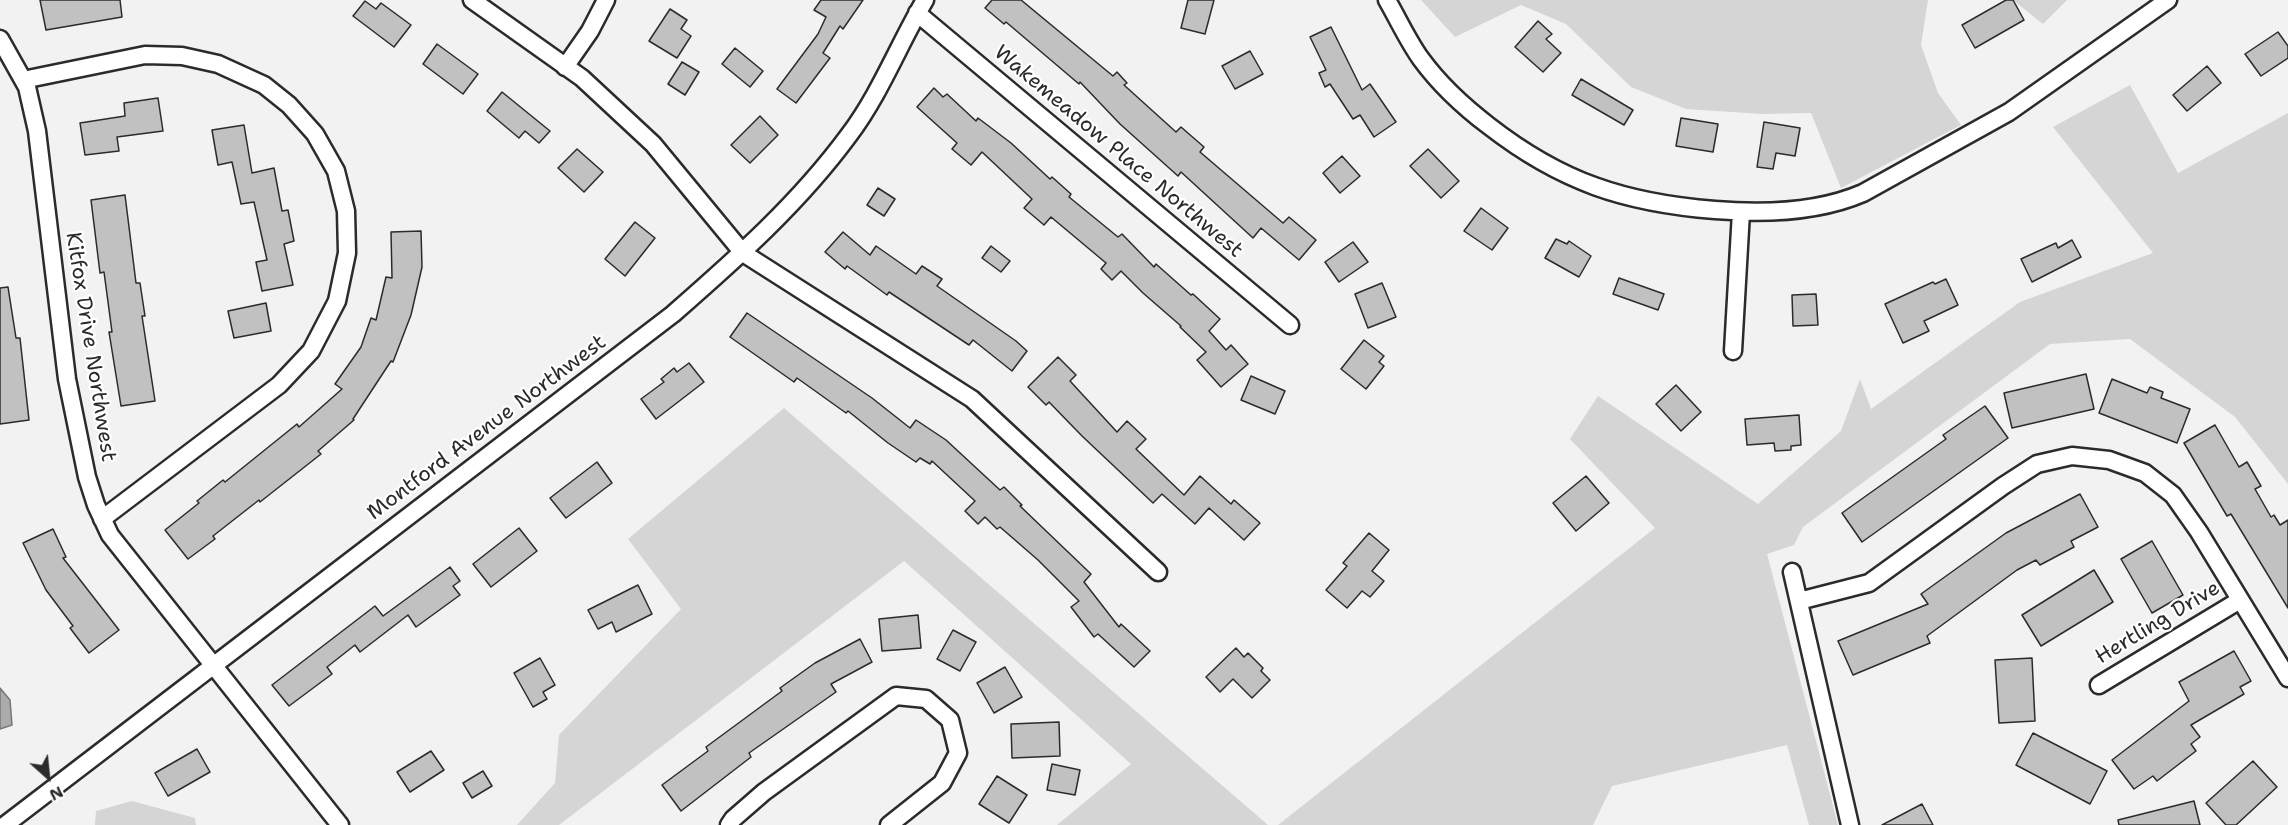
<!DOCTYPE html>
<html>
<head>
<meta charset="utf-8">
<style>
  body { margin:0 }
  #map { position:relative; width:2288px; height:825px; overflow:hidden; background:#f2f2f2; font-family:"Shantell Sans",sans-serif }
  canvas { display:block }
  .north { position:absolute; left:18px; top:747px; width:60px; height:60px; -webkit-text-stroke:4px #fff; paint-order:stroke; rotate:153deg; font-size:16px; font-weight:700; line-height:24px; text-align:center; color:#2b2b2b }
  .north::after { content:''; display:block; margin:auto; width:21px; height:27px; background:#2b2b2b; clip-path:polygon(50% 0,100% 100%,50% 72%,0 100%) }
</style>
</head>
<body>
<div id="map">
<canvas width="2288" height="825"></canvas>
<div class="north">N</div>
</div>
<script>
const ctx = document.querySelector('canvas').getContext('2d');
ctx.lineJoin = 'round';
function paint(path, color) {
  ctx.fillStyle = color;
  ctx.fill(path, 'evenodd');
}
function strokePath(path, color, width, dash) {
  ctx.strokeStyle = color;
  ctx.lineWidth = width;
  ctx.lineCap = dash ? 'butt' : 'round';
  ctx.setLineDash(dash || []);
  ctx.stroke(path);
}
function label(font, color, halo, rows, align = 'center') {
  ctx.font = font + ' "Shantell Sans",sans-serif';
  ctx.lineWidth = 4.5;
  ctx.setLineDash([]);
  ctx.textBaseline = 'middle';
  ctx.strokeStyle = halo;
  ctx.fillStyle = color;
  for (const [text, x, y, turn = 0] of rows) {
    ctx.save();
    ctx.translate(x, y);
    ctx.rotate((+turn || 0) * Math.PI / 180);
    ctx.textAlign = isNaN(turn) ? turn : align;
    if (halo) ctx.strokeText(text, 0, 0);
    ctx.fillText(text, 0, 0);
    ctx.restore();
  }
}
const green = new Path2D(`
  M1421,0H1928L1921,45L1938,93L1961,125L1841,188L1811,113L1762,114L1686,109L1631,87L1566,24L1521,5L1455,37Z
  M2013,0H2067L2043,24Z
  M2130,85L2178,173L2288,113V484L2235,417L2130,339L2050,344L1803,527L1794,545L1767,554L1838,825H1809L1787,745L1612,786L1593,825H1278L1655,528L1570,439L1598,396L1758,504L1841,431L1860,379L1871,409L2020,302L2153,253L2053,127Z
  M784,408L1268,825H1057L1131,764L904,561L559,825H517L555,783L559,735L681,609L628,539Z
  M132,801L195,818L196,825H95L96,811Z`);
const water = new Path2D(`
  M0,688L10,700L12,725L0,729Z`);
const building = new Path2D(`
  M40,0H120L122,17L46,30Z
  M821,0H863L843,29L840,26L823,53L830,58L796,103L777,89L818,34L826,17L814,10Z
  M992,0H1021L1113,76L1117,72L1127,83L1124,85L1176,132L1181,127L1204,147L1200,152L1283,223L1289,217L1316,240L1299,260L1261,228L1253,238L1181,172L1178,176L1120,124L1080,82L1079,84L1006,22L1004,24L985,8Z
  M1188,0H1214L1205,34L1181,28Z
  M2006,0H2013L2024,20L1975,48L1962,25Z
  M365,1L376,9L381,3L411,25L394,47L353,16Z
  M670,9L687,20L681,29L691,36L677,58L649,41Z
  M1538,21L1552,34L1546,39L1561,53L1543,72L1515,47Z
  M1331,27L1362,90L1370,84L1396,122L1374,137L1360,115L1353,119L1330,84L1325,87L1319,73L1326,70L1310,37Z
  M2278,32L2288,46V58L2261,76L2245,54Z
  M437,44L478,74L463,94L423,64Z
  M735,48L763,71L750,87L722,64Z
  M1250,51L1263,74L1235,89L1222,66Z
  M682,62L699,72L685,95L668,84Z
  M2207,66L2221,83L2187,111L2173,95Z
  M1581,79L1633,110L1624,125L1572,95Z
  M934,88L943,97L947,94L976,121L978,118L1011,143L1050,179L1052,177L1071,194L1069,197L1118,237L1122,234L1154,267L1156,264L1191,295L1193,294L1220,319L1209,331L1226,350L1231,345L1248,364L1221,387L1197,360L1206,352L1180,327L1181,326L1143,293L1121,271L1112,280L1101,269L1106,263L1051,217L1044,225L1024,208L1032,199L982,152L971,165L952,149L957,143L917,107Z
  M502,92L550,131L539,143L525,131L519,138L487,111Z
  M158,98L163,131L117,137L119,151L85,155L80,123L125,116L124,103Z
  M760,116L778,135L750,163L731,145Z
  M1681,118L1718,124L1713,152L1676,146Z
  M1764,122L1800,128L1795,156L1776,153L1773,169L1757,167Z
  M244,125L252,173L274,168L282,211L288,210L294,241L284,244L293,285L262,291L256,262L267,260L254,202L241,204L232,162L218,165L212,130Z
  M577,149L603,172L584,192L558,168Z
  M1428,149L1459,181L1441,198L1410,166Z
  M1342,156L1360,176L1340,193L1323,173Z
  M878,188L895,199L884,216L867,205Z
  M125,195L136,283H140L145,316H142L155,401L121,406L109,332H112L104,272L100,273L91,200Z
  M1481,208L1508,228L1492,250L1464,231Z
  M635,222L655,238L625,276L605,259Z
  M421,231L422,267L411,315L393,362L391,361L353,419L354,420L318,451L321,454L260,502L259,500L213,536L215,539L188,559L165,530L199,503L197,501L223,480L225,482L297,424L299,427L342,389L335,384L361,347L371,318L376,320L386,277L392,278L391,232Z
  M843,232L870,255L876,246L916,274L922,266L942,279L937,286L1016,341L1027,351L1012,371L973,340L969,345L889,292L887,295L847,266L845,269L825,252Z
  M1556,239L1567,244L1569,241L1591,256L1579,277L1545,258Z
  M2072,240L2081,257L2032,282L2021,259L2056,243L2058,248Z
  M1353,242L1368,262L1339,282L1325,262Z
  M991,246L1010,261L1001,272L982,258Z
  M1619,278L1664,294L1658,310L1613,294Z
  M1946,279L1958,305L1924,321L1929,331L1903,343L1885,304L1933,282L1935,284Z
  M1382,283L1396,317L1368,328L1355,294Z
  M8,287L16,338H20L29,420L0,424V288Z
  M1816,294L1818,325L1793,326L1792,295Z
  M266,303L271,331L234,338L228,311Z
  M747,313L872,398L910,428L916,420L946,440L1000,490L1004,487L1022,505L1020,506L1091,574L1084,582L1119,627L1121,624L1150,651L1134,667L1098,634L1094,637L1071,607L1079,601L1038,560L1000,527L997,529L985,517L978,524L965,511L975,501L932,461L930,464L920,458L916,462L888,443L848,411L846,413L797,378L794,382L730,337Z
  M1364,340L1384,356L1379,362L1384,366L1366,389L1341,369Z
  M1058,357L1076,375L1070,381L1117,432L1127,421L1146,439L1136,449L1184,495L1200,476L1231,504L1234,500L1260,523L1244,540L1209,508L1195,524L1162,494L1153,503L1082,436L1049,402L1046,405L1028,387Z
  M689,363L704,382L656,419L641,399L664,382L661,379L674,368L677,372Z
  M2086,374L2094,409L2012,428L2004,393Z
  M1251,376L1285,391L1275,414L1241,400Z
  M2112,379L2147,393L2150,387L2163,392L2161,398L2190,409L2177,443L2099,413Z
  M1676,385L1701,412L1681,431L1656,404Z
  M1985,406L2008,438L1862,542L1842,513L1946,439L1943,435Z
  M1799,415L1801,445L1791,446V450L1775,451L1774,443L1747,445L1745,419Z
  M2215,425L2239,467L2247,462L2261,486L2255,489L2271,517L2274,515L2280,525L2288,520V608L2231,514L2227,516L2184,443Z
  M597,462L612,483L566,518L550,498Z
  M1586,476L1609,503L1576,531L1553,503Z
  M2080,494L2098,527L2071,541L2074,547L2040,565L2036,560L2017,570L1927,636L1930,643L1853,675L1838,641L1928,604L1921,594L2006,533Z
  M519,528L537,551L491,587L473,564Z
  M53,529L66,557L63,558L119,630L89,653L70,628L73,626L46,590L23,543Z
  M1369,533L1389,550L1372,571L1384,581L1370,597L1362,591L1347,608L1326,590L1347,566L1343,563Z
  M2152,541L2183,595L2152,613L2121,559Z
  M450,567L460,581L453,586L460,595L416,627L408,615L360,652L355,645L327,667L332,674L289,706L272,685L375,606L383,616Z
  M2094,570L2113,602L2041,646L2022,615Z
  M638,585L652,614L616,632L612,622L598,629L588,610Z
  M918,615L921,648L882,651L879,619Z
  M953,630L976,642L960,671L937,659Z
  M860,639L872,662L831,684L836,692L749,753L751,757L681,811L662,785L708,751L706,747L782,691L780,688L815,663Z
  M1236,648L1244,657L1248,653L1263,668L1261,671L1270,680L1252,698L1233,679L1220,692L1206,677Z
  M2234,651L2251,681L2240,687L2244,694L2191,725L2200,737L2191,744L2196,751L2157,781L2153,776L2134,789L2112,760L2189,701L2179,682Z
  M540,658L555,685L543,692L547,699L533,707L514,673Z
  M2032,658L2035,721L1999,723L1995,660Z
  M1005,667L1022,697L994,713L977,683Z
  M1059,722L1060,756L1012,758L1011,724Z
  M2033,733L2107,771L2090,804L2016,765Z
  M197,749L210,772L168,796L155,773Z
  M431,751L444,770L410,792L397,772Z
  M2253,761L2277,787L2236,825H2226L2206,803Z
  M1052,764L1080,770L1075,795L1047,790Z
  M483,771L492,786L472,798L463,783Z
  M997,776L1027,795L1009,823L979,804Z
  M2194,801L2200,825H2119L2118,820Z
  M1922,804L1933,825H1882Z`);
const street = new Path2D(`
  M472,0L582,78L653,144L743,253L972,399L1158,572
  M1387,0C1398,19 1408,41 1421,59C1440,85 1464,107 1489,126C1561,182 1625,203 1715,210C1763,214 1819,212 1863,193L2009,112L2168,0
  M917,13L1290,325
  M0,39L27,87L37,131L67,379L87,477L96,505L110,535L340,825
  M565,67L590,31L606,0
  M23,80L145,55L182,56L218,64L264,85L289,105L315,134L336,171L346,211L347,253L337,301L311,351L279,385L102,519
  M1733,351L1741,212
  M1792,572L1850,825
  M1799,601L1869,583L2003,486L2037,464L2072,456L2109,460L2145,473L2173,495L2199,532L2288,678
  M2099,685L2240,600
  M5,825L673,314C737,258 799,203 849,135C880,94 899,44 925,0
  M729,825L733,819L764,792L896,696L926,699L950,720L958,753L942,783L889,825`);
const streetNames = [
  ["Wakemeadow Place Northwest",1118,152,40],
  ["Kitfox Drive Northwest",90,347,81],
  ["Montford Avenue Northwest",487,428,-37],
  ["Hertling Drive",2158,623,-31]
];
paint(green, '#d5d5d5');
paint(water, '#ababab');
strokePath(water, '#787878', 1.5);
paint(building, '#c1c1c1');
strokePath(building, '#2b2b2b', 1.5);
strokePath(street, '#2b2b2b', 21);
strokePath(street, '#fff', 16);
label('21px', '#2b2b2b', '#fff', streetNames);
</script>
</body>
</html>
